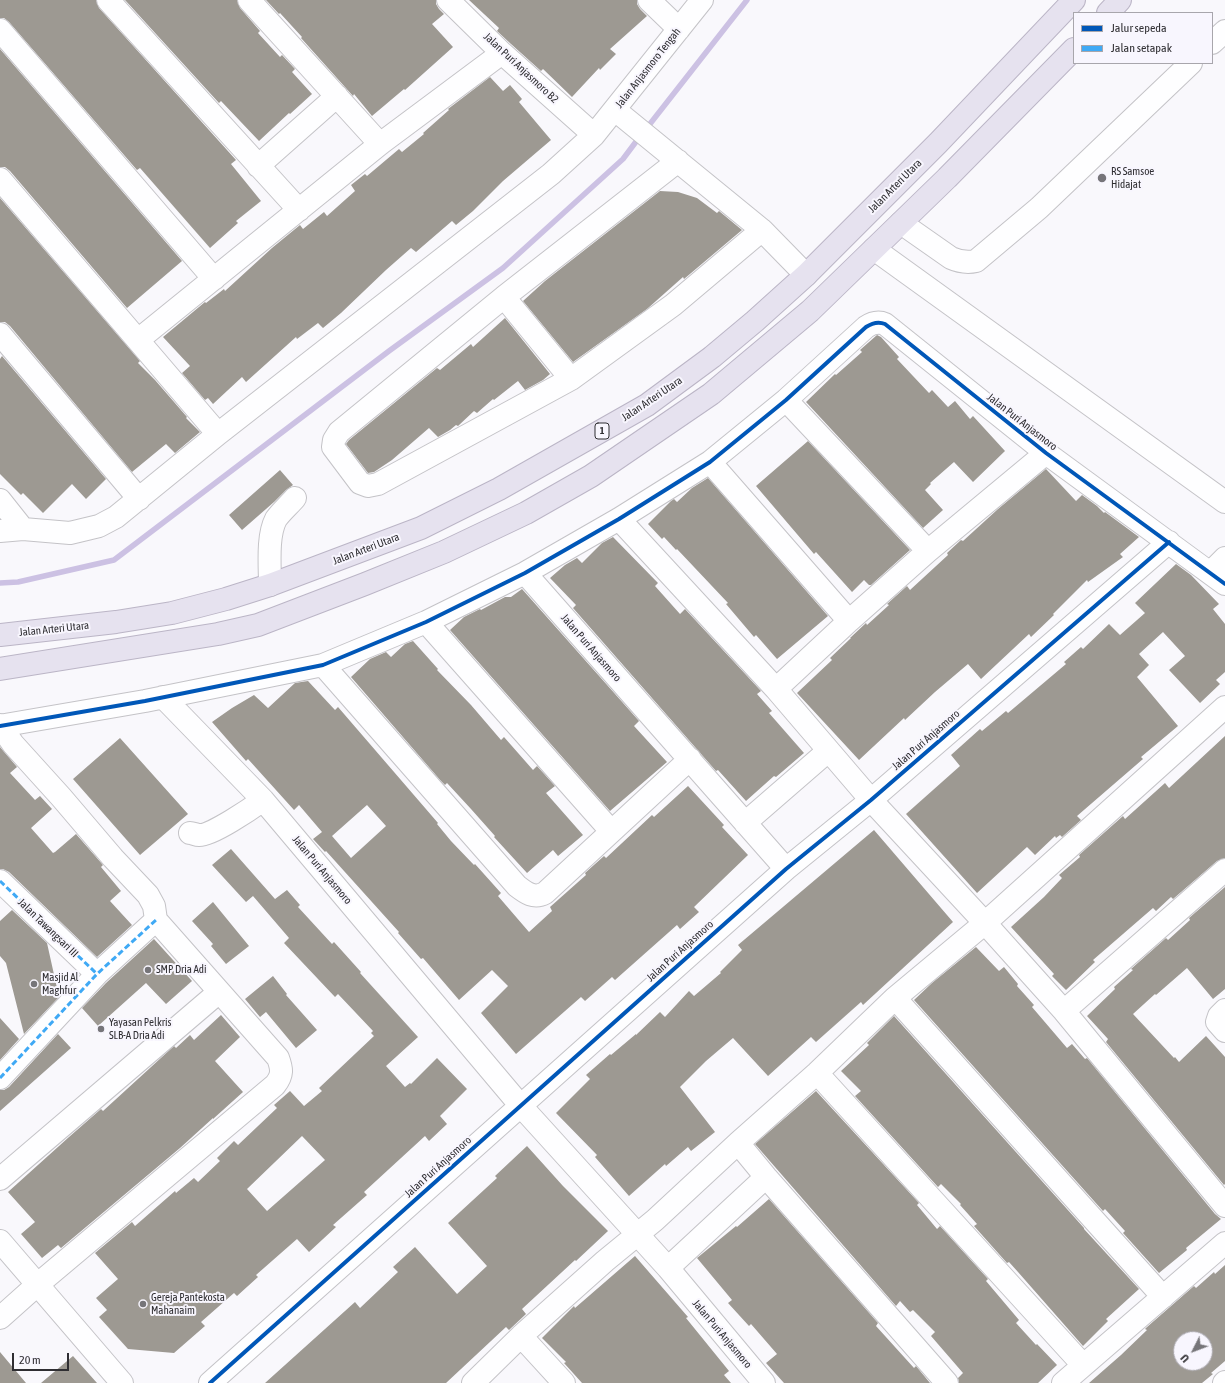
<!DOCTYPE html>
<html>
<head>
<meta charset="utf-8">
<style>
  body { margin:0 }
  #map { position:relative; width:1225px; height:1383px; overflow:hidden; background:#f9f8fc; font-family:"Asap Condensed",sans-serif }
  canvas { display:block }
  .legend { position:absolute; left:1073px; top:12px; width:140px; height:52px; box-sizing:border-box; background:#f8f6fe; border:1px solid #a8a6ac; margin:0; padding:5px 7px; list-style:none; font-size:12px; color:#2f2e32 }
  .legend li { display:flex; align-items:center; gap:8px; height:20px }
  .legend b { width:20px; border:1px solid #a8a6ac }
  .north { position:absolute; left:1173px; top:1331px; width:40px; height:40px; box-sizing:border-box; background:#f8f6fe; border:1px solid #a8a6ac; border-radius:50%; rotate:228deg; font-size:11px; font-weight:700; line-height:16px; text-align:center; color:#2f2e32 }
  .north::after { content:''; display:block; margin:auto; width:14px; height:18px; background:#767579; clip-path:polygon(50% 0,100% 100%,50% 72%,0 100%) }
  .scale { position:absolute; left:12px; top:1353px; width:57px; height:18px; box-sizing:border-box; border:2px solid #2f2e32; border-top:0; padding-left:5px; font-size:12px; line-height:14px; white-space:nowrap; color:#2f2e32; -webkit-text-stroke:3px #f8f6fe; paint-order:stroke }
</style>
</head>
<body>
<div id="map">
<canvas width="1225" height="1383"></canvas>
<ul class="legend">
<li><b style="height:5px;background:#0057b8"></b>Jalur sepeda</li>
<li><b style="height:5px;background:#3fa9f5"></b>Jalan setapak</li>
</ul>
<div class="north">U</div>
<div class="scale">20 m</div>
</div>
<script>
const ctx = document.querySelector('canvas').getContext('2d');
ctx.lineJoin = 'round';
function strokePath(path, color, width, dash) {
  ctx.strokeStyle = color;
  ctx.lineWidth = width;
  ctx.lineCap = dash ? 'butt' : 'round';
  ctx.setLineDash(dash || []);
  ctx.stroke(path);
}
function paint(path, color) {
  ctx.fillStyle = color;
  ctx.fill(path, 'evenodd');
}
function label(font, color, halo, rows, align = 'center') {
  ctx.font = font + ' "Asap Condensed",sans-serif';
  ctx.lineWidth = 4;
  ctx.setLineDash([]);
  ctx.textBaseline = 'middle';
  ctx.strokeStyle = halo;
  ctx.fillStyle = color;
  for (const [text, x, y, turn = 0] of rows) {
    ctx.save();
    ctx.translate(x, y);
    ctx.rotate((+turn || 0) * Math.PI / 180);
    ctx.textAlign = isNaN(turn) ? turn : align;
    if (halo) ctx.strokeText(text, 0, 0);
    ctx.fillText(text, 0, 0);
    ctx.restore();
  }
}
const stream = new Path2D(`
  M646,129L747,0
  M0,583L18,582L114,560L389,351L503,268L623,159L641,135`);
const building = new Path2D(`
  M0,0H96L99,8L236,160L231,164L261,201L236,221L238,223L210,248L140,168L137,170L9,22L4,18H0Z
  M125,0H237L240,8L260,31L258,33L280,57L282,55L295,69L292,72L312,94L290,114L289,113L259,141L221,101L219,103Z
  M266,0H436V4L439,9L444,14L432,24L453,47L405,90L404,89L372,116L354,94L353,96L301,38L302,37L280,13L279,14Z
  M469,0H637V4L640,9L647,16L610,49L616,54L600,70L599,68L572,97L543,69L541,71L511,44L497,31L499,28Z
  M0,49L182,261L127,308L10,171L5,167H0Z
  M490,77L503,91L510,85L522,99L519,102L551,140L503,181L473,211L456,225L452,221L416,252L411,248L386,270L341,313L323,328L318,323L297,339L296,337L246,382L242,377L213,404L208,398L205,400L182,373L190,366L163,337L205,302L206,303L224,289L225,291L272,248L300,225L303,229L324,212L327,216L355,191L351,185L365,174L367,176L399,149L402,152L424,134L423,133L449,110L448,109Z
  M660,191L678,192L697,198L717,213L719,211L742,230L684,279L683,277L647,309L573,362L523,301L545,281Z
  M0,198L140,361L138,363L155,380L187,417L186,418L200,432L175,453L166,444L132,472L10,326L5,322H0Z
  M505,318L550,374L543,380L525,390L518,381L494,400L493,399L477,413L474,411L458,426L456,425L450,430L438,437L429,428L392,460L374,472L368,473L346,444L349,440L437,368L440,370L471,344L473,347Z
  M877,335L881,337L899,357L897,359L929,393L932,390L948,407L955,401L970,419L973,416L1005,451L973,482L954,462L930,483L931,484L925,490L943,510L923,528L806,402L835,374L836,375L862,352L860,350Z
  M2,356L106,479L86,499L72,484L43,513L23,493L21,495L0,474V359Z
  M808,441L910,550L871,585H869L864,580L852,592L816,552L814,554L756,486Z
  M1046,469L1076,501L1082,495L1097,506L1104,513L1105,512L1139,537L1120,554L1123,557L1088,582L1087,580L1053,614L1054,615L1031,637L1029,634L981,679L968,664L935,692L905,720L904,718L859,760L797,693L832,660L830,658L851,638H850L866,623L867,625L889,605L887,604L907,586L910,590L948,555L947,553L961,540L963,541L998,509Z
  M280,470L293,485L286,490L274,502L242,530L229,515Z
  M708,478L828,616L777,659L756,635L754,637L726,604L728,603L677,549L676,550L664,537L662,539L648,524L671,501L674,499L677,502L692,488Z
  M613,537L658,583L655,586L680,614L685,609L761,691L757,694L772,711L769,713L804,753L776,777L774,776L746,801L718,770L716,771L573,608L576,605L550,578L565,565L577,558L582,563L602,543Z
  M1176,564L1191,575L1219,604L1213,609L1225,624V672L1216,680L1220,684L1200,703L1169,670L1185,656L1163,632L1139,654L1149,665L1137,677L1178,726L1141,757L1143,759L1077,816L1081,820L1062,837L1060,835L1056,838L1055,836L1035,855L1027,847L977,893L906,814L960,766L951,755L980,729L982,731L1006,711L1008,713L1066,664L1064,662L1081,647L1083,649L1109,624L1120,635L1145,613L1135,603Z
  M522,589L639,721L634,726L667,762L610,811L450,630L464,617L480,609L481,610L505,597H511Z
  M413,641L438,669L437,670L471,705L501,740L504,737L533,770L537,766L555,786L546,793L583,835L558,856L553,850L527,873L494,837L495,836L471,809L447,783L445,785L441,781L351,677L370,659L386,652L391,657L405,644Z
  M308,681L335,710L338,707L438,823L437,824L451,841L474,865L475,864L501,893L498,896L529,932L552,911L550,907L586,875L585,873L604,856L606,858L652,815L654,817L688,786L724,825L722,827L748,855L694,907L699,912L680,929L677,925L615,980L612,977L585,1001L581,997L516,1054L481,1013L508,986L492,970L459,1000L423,958L421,959L398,933L399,932L326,851L325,852L313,839L322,832L299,805L294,810L248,759L246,761L212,722L232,708L254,695L268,708L295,683ZM367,805L386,826L351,858L332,836Z
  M1225,736V858L1217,861L1173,899L1171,897L1156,911L1153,908L1093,960L1095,962L1066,990L1052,976L1054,974L1011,927L1044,897L1062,878L1059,875L1080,857L1079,855L1123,816L1125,819L1165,783L1169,788Z
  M120,738L188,814L140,855L73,779Z
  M0,747L17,767L10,773L35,800L40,796L52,809L31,828L53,853L55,852L76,834L103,865L101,867L121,891L110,901L132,925L97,957L9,872L3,869H0Z
  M874,830L953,922L863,1005L861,1002L816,1042L811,1037L768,1076L733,1038L706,1061L680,1087L715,1132L691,1151L688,1147L666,1166L665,1164L629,1196L595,1157L597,1155L556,1113L590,1079L586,1075L610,1054L611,1055L636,1034V1035L660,1012L665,1017L689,991L694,996L721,973L720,972L742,950L738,945Z
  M231,849L275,899L287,890L300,905L298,907L332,944L334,942L361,972L360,973L418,1037L386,1066L405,1087L410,1083L411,1084L437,1058L467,1089L440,1116L447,1124L429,1141L425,1136L364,1192L367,1195L333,1225L336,1227L309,1252L297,1239L256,1275L258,1277L237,1296L234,1293L201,1322L205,1326L174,1353L128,1349L99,1317L107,1310L96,1298L118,1279L95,1253L132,1222L135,1226L175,1191L176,1193L194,1178L198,1182L220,1161L217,1158L234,1141L238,1145L277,1108L274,1105L290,1091L304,1106L322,1091L319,1088L374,1036L371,1033L373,1031L338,994L335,997L284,943L289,938L253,896L246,902L212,865ZM302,1136L325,1160L267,1211L247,1189Z
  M1225,887V989L1213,999L1187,968L1156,995L1155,994L1133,1014L1174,1058L1175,1057L1179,1062L1206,1036L1225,1057V1184L1224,1185L1106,1042L1108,1039L1087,1016L1115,989L1114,987L1133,970L1131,969L1166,938L1168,940L1190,920L1189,918Z
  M213,902L249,946L226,964L211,946L213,944L192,921Z
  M12,910L47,943L59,997L24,1034L6,963L0,956V921Z
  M154,939L192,981L166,1004L146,983L98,1026L82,1008L106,983Z
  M976,947L999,971L1004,967L1018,984L1017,986L1034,1005L1032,1007L1067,1048L1072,1044L1085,1059L1087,1058L1215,1214L1221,1219L1186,1248L1187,1250L1159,1273L1123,1233L1125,1231L1105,1209L1103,1211L914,1000L932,983Z
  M273,976L287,994L286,995L317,1030L296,1048L266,1012L260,1017L245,999Z
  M221,1015L240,1037L215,1061L243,1092L213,1119V1118L180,1148L61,1248L58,1245L42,1258L21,1234L35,1222L8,1192L69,1137L101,1109L103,1111L174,1046L176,1048L190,1035L194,1040Z
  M894,1016L1084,1228V1229L1139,1289L1106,1319L1108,1321L1083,1346L1018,1272L1009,1262L1007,1263L974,1226L977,1224L960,1205L961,1204L941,1184L938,1187L855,1096L861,1091L841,1071L869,1045L867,1043Z
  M0,1018L19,1039L0,1060Z
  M58,1034L71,1048L0,1111V1090H4L9,1087Z
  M816,1091L919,1203L917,1205L937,1229L940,1226L988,1279L986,1281L1019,1320L1016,1323L1036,1345L1037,1344L1057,1365L1038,1383H959L958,1378L963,1373L931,1336L935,1332L913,1310L910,1312L900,1301L896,1306L755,1144Z
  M527,1146L563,1186L608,1231L576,1261L575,1260L522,1309L526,1314L509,1330L506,1327L446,1383H265L355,1302L360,1308L398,1272L393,1267L415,1247L457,1294L487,1266L448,1223L497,1178L495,1176Z
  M769,1199L878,1323L876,1326L914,1368L916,1366L930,1383H784L766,1363L777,1354L751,1324L749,1326L728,1303L732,1300L697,1258L736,1226L737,1227Z
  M635,1256L688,1317L686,1318L729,1371L724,1375L731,1383H582L564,1363L566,1362L542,1338L574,1306L575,1308Z
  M1225,1265V1361L1211,1373L1213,1374L1202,1383H1089L1121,1355L1147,1330L1145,1329L1147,1327L1194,1286L1196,1288L1214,1272L1215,1274ZM1181,1339H1205V1363H1181Z
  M0,1352L26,1383H0Z
  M73,1356L97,1383H41Z`);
const minor = new Path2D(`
  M108,0L299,210
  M249,0L380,144
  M448,0L502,53L594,135
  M649,0L679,29
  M0,30L214,279
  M1212,43L1225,31
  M615,110L762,230L806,275
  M678,161L504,297L339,432L334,440L333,447L360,483L368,486L378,484L571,379L673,305L762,230
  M258,166L337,96
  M0,179L218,434
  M901,223L951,258C960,262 967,263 976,261L1039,208L1191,63
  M874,249L1225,502
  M504,297L571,379
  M0,334L139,499
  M138,340L380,144L502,53
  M786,400L928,551
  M710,462L849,621
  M0,500L23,529
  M619,519L776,689L871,800L985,923L1064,1011L1225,1206
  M0,531L23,529L70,533L99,526L116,517L218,434L551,174L594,135L702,0
  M525,573L786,869
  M1210,573L1225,558
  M270,585C270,566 267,536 276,519C281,512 289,505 295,498
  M426,622L611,831
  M323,665L517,886C526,893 534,899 545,893L690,759
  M776,689L849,621L928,551L1046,453
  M163,697L263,800L520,1105L668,1268L764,1383
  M0,725L13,744L61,797L113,858L148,895L154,906L156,920L278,1058C282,1069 283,1075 275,1085L37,1285L0,1318
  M0,726L145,701L323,665L426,622L525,573L619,519L710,462L786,400L866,327C872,323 878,321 885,324L1046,453L1225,584
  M745,823L828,751
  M190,833C193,833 196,835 199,835C211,836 252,808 263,800
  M0,881L97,974
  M895,998L1163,1297
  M1225,1010L1219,1016L1217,1022L1225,1031
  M1064,1011L1225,870
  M817,1073L1083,1365
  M0,1078L97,974L156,920
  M738,1143L766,1177L947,1383
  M0,1179L219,992
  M0,1241L122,1383
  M668,1268L766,1177
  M521,1336L564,1383
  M210,1383L786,869L871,800L1169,542
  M473,1383L521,1336L605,1261L655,1220L738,1143L817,1073L895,998L985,923L1225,707
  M1063,1383L1225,1243
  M1224,1383L1225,1382`);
const highway = new Path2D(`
  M1108,13L1120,0
  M0,635L116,622L172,613L226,599L270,585L421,528L499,489L647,405L712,357L755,321L806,275L938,143L1074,0
  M0,669L218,634L258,625L365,584L444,552L526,513L591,476L711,394L810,311L947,178L1074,49`);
const quiet = new Path2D(`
  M0,881L97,974
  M0,1078L97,974L156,920`);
const cycleway = new Path2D(`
  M0,726L145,701L323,665L426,622L525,573L619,519L710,462L786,400L866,327C872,323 878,321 885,324L1046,453L1225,584
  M210,1383L786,869L871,800L1169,542`);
const markers = [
  [1102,178,5,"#767579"],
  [148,970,4,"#767579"],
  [34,984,4,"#767579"],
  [101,1029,4,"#767579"],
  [143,1304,4,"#767579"]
];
const shields = [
  [602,431,14]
];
const shieldNames = [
  ["1",602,431]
];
const streetNames = [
  ["Jalan Puri Anjasmoro B2",521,68,43],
  ["Jalan Anjasmoro Tengah",648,68,-52],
  ["Jalan Arteri Utara",895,186,-45],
  ["Jalan Arteri Utara",652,399,-34],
  ["Jalan Puri Anjasmoro",1022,422,38],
  ["Jalan Arteri Utara",366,549,-21],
  ["Jalan Arteri Utara",54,629,-6],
  ["Jalan Puri Anjasmoro",591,648,49],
  ["Jalan Puri Anjasmoro",926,740,-41],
  ["Jalan Puri Anjasmoro",322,870,50],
  ["Jalan Tawangsari III",48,928,44],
  ["Jalan Puri Anjasmoro",680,951,-42],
  ["Jalan Puri Anjasmoro",438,1167,-42],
  ["Jalan Puri Anjasmoro",722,1334,50]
];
const poiNames = [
  ["RS Samsoe",1111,172],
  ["Hidajat",1111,185],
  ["SMP Dria Adi",156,970],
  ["Masjid Al",42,978],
  ["Maghfur",42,991],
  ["Yayasan Pelkris",109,1023],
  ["SLB-A Dria Adi",109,1036],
  ["Gereja Pantekosta",151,1298],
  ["Mahanaim",151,1311]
];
strokePath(stream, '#ccc1e3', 5.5);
paint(building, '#9d9992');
strokePath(minor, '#c4c3c7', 24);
strokePath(highway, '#bbb5c6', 24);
strokePath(minor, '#fefeff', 22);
strokePath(highway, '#e6e2ef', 22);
strokePath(quiet, '#3fa9f5', 3, [6, 3]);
strokePath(cycleway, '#0057b8', 4);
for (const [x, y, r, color] of markers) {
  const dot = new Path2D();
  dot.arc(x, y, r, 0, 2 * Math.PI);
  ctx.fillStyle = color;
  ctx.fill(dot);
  strokePath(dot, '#f8f6fe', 1.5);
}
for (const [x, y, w] of shields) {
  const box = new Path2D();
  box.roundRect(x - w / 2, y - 8, w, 16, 3);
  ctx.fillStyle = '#f8f6fe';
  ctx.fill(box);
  strokePath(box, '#2f2e32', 1);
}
label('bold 10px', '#2f2e32', null, shieldNames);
label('11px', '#2f2e32', '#f8f6fe', streetNames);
label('11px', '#2f2e32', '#f8f6fe', poiNames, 'left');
</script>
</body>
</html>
